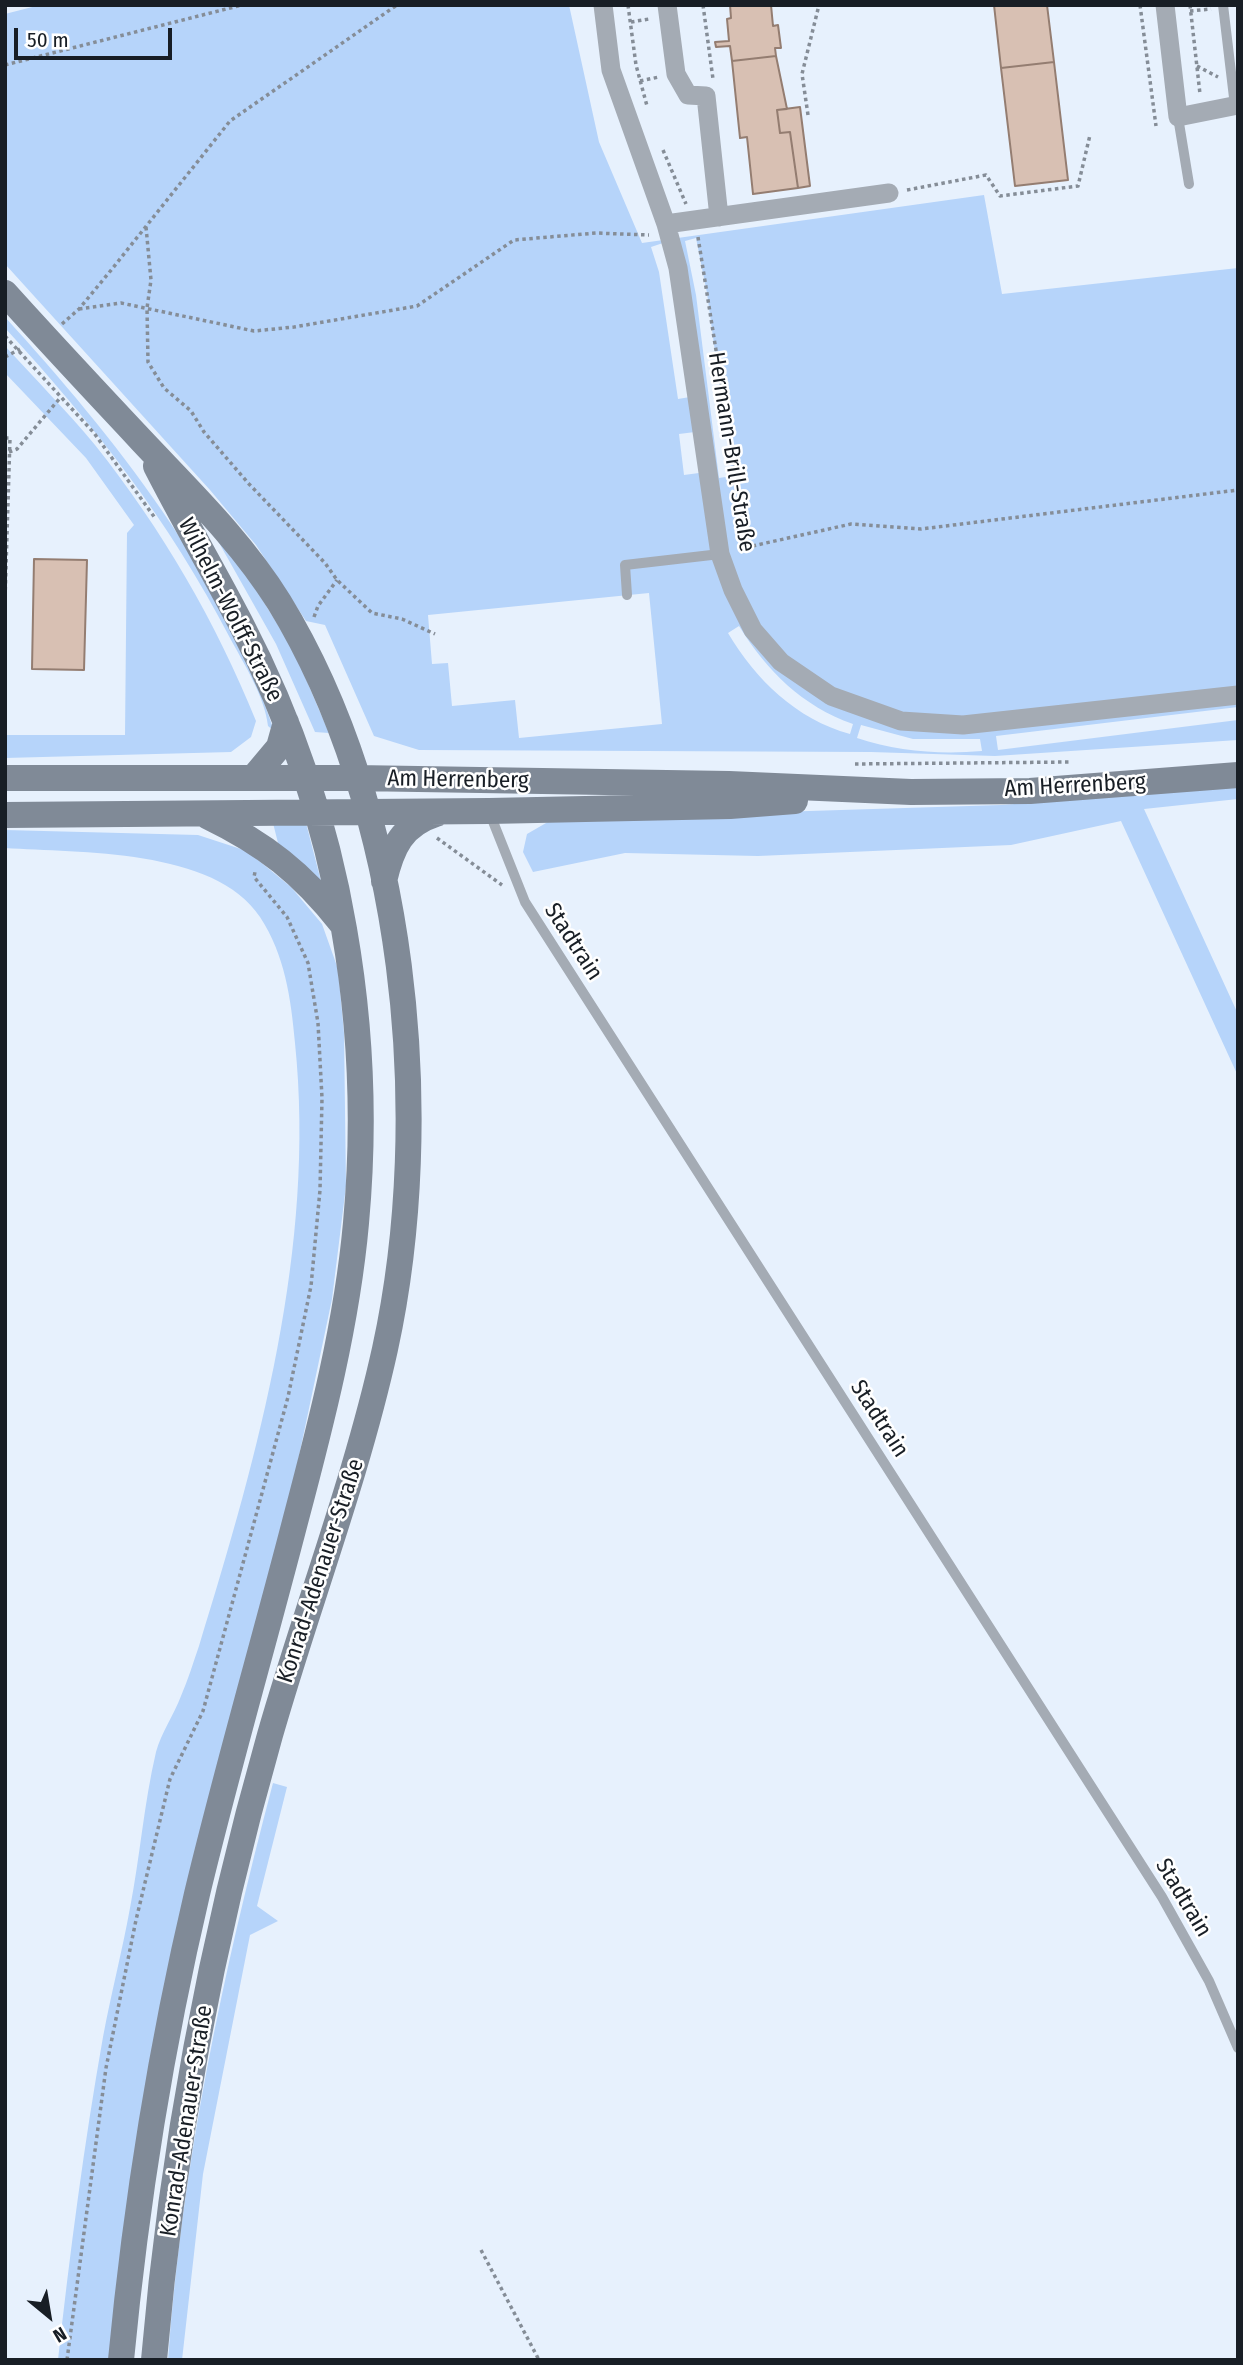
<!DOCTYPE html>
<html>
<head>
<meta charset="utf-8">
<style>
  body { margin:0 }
  #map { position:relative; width:1243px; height:2365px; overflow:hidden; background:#e7f1fd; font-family:"Fira Sans Condensed",sans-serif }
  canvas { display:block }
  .frame { position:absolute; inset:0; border:7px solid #181e25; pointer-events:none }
  .north { position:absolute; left:14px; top:2281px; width:70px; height:70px; -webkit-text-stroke:5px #fff; paint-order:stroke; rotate:150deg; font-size:19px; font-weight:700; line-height:28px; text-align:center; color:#181e25 }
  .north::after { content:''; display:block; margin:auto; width:24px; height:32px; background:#181e25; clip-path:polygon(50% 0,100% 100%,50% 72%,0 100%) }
  .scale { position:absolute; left:14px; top:28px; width:158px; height:32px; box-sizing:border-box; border:4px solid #181e25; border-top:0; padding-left:9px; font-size:21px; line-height:24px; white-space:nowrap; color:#181e25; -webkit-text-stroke:5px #fff; paint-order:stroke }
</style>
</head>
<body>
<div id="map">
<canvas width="1243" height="2365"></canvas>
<div class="frame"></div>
<div class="north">N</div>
<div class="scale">50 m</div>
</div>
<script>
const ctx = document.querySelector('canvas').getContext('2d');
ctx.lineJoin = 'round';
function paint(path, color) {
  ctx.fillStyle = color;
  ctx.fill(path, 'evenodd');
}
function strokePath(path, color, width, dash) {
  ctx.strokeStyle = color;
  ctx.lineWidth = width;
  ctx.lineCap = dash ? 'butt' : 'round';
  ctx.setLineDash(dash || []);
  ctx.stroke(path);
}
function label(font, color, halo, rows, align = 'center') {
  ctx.font = font + ' "Fira Sans Condensed",sans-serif';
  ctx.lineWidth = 5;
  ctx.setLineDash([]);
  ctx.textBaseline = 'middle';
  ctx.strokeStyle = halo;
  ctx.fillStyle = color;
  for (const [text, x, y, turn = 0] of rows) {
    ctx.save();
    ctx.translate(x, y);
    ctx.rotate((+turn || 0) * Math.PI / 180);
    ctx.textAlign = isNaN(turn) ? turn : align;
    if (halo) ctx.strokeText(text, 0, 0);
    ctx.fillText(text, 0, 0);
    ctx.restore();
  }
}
const green = new Path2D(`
  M40,5H569L599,142L642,243L984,195L1002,294L1238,268V707L996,736L998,750L1238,720V740L995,756L871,752L419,750L374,736L325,625L306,621L256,545L210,490L5,264V14ZM696,238L707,293L732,476L719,478L696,295L685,241ZM666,242L690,397L678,399L659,272L651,247ZM695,432L699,473L684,475L679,434ZM649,593L662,724L519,738L515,700L452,706L448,663L432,664L428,615ZM739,626C767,671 802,706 853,724L850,734C796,719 756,680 728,633ZM861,725L913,739H980L982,751C939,755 897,751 857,738Z
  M5,317C115,438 224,574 274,731L268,726C265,697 244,664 230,638C168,519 96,427 5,328Z
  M5,346C35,379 67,411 95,445C162,529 216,622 256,721L251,737L231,752L5,758V735H125L127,533L134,525L86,458L5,373Z
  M215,523L294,651L329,733L315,732L276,644L209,525Z
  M1238,787V799L1144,809L1238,1014V1076L1121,821L1011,845L758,856L625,853L533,872L523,852L527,834L553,819L1001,805Z
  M273,823H306L323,889L279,847Z
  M5,830L198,835L247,851L291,887L322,924L338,969L344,1033L346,1186L332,1299L295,1475L189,1875L109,2360H58C70,2252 84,2144 103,2037C111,1994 122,1952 130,1908C140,1857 144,1803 156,1752C161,1733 174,1715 181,1696C188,1680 193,1663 199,1646C259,1452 316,1247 295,1043C291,999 285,955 260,917C215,848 79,853 5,848Z
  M273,1783L287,1787L257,1906L278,1921L250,1935L203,2174L182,2360H168C182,2164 223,1972 273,1783Z`);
const building = new Path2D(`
  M730,5H771L773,26L778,25L781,48H775L776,56L732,61L730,46L716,47L715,42L729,41L727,19L731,18Z
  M994,5H1047L1054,62L1001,68Z
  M776,56L787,109L777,110L780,133L790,132L798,188L753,194L747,137L740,138L732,61Z
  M1054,62L1068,180L1015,186L1001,68Z
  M800,107L810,186L798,188L790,132L780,133L777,110Z
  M34,559L87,560L84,670L32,669Z`);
const path = new Path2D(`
  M628,5L636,65L647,106
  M703,5L713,79
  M1140,5L1156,126
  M1190,5L1200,94
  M1190,11L1211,9
  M631,22L649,19
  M5,65L242,5
  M1197,66L1218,77
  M640,81L659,77
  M808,115L802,74L819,5
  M663,150L686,204
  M907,190L986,175L1000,196L1078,186L1090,135
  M146,227L151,280L147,308L148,362L164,388L191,411L204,432L249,484L325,563L337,580L372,613L402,619L435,634
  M698,237L736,476L729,482
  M79,309L121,303L254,331L294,327L417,306L514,240L596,233L649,235
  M62,324L79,309L112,269L230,121L397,5
  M5,336L94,433L155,518
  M5,357L20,349
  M5,438H10L5,600
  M9,452L17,449L60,398
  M739,549L851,524L921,529L1238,490
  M314,617L318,606L337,580
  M855,764L1071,762
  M437,838L502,885
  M481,2250L539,2360
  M67,2360L106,2068L136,1920L170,1779L203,1711L288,1397L311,1286L320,1190L322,1098L318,1023L308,963L287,917L254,877L255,872`);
const lane = new Path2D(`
  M1223,5L1235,106
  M1178,117L1189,184
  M627,595L625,565L720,554
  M490,814L525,902L1162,1897L1209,1981L1238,2048`);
const street = new Path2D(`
  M603,5L611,70L666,224L678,268L720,554L733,590L753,630L781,662L831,696L901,721L963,725L1238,695
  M667,5L676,74L688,95L706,96L719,217
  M1165,5L1178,117L1238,105
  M666,224L889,193`);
const secondary = new Path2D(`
  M5,293C50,343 96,392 142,441C191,493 241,541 279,602C406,809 436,1115 385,1349C356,1480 307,1606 270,1735C212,1938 172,2149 154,2360
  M5,778H356L729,784L911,792L1030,791L1238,775
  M253,778L279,747L286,722
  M5,815L489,811L730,806L795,801
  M207,816C265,844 302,873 342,924
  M384,881C392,847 402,825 436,814
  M121,2360C136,2203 161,2047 197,1894C227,1769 263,1646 295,1522C321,1424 347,1324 356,1223C365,1126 361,1026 344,929C326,823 290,718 240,622C213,570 183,519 156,466`);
const streetNames = [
  ["Hermann-Brill-Straße",731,452,81],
  ["Wilhelm-Wolff-Straße",230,610,63],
  ["Am Herrenberg",458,780,1],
  ["Am Herrenberg",1075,786,-3],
  ["Stadtrain",573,942,57],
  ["Stadtrain",879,1419,57],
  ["Konrad-Adenauer-Straße",321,1571,-72],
  ["Stadtrain",1183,1898,59],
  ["Konrad-Adenauer-Straße",187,2121,-81]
];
paint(green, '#b6d4fa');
paint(building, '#d8c0b3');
strokePath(building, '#947d71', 2);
strokePath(path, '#858d97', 3.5, [3.5, 3.5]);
strokePath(lane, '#a4abb4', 10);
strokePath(street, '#a4abb4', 19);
strokePath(secondary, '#808a97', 26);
label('23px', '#181e25', '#fff', streetNames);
</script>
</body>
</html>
